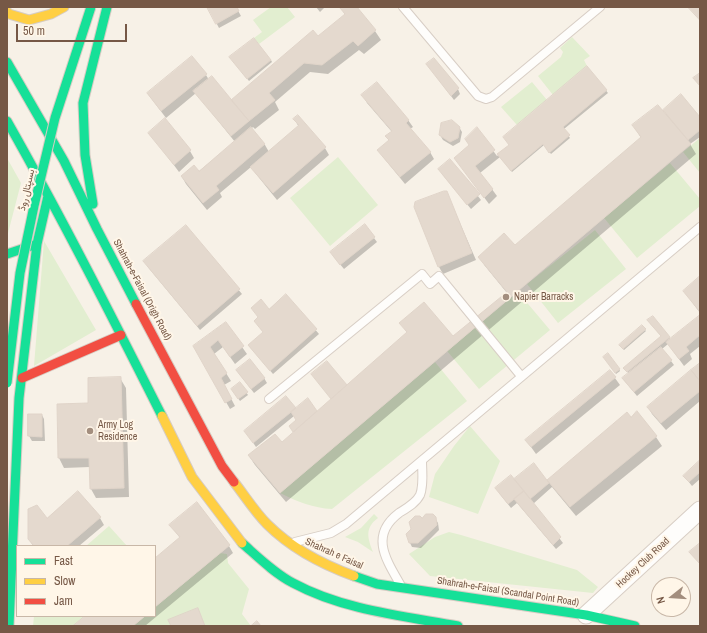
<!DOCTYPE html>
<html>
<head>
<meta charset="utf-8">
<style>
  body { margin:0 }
  #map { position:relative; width:707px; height:633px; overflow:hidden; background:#f7f1e7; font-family:"Archivo Narrow",sans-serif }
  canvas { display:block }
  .frame { position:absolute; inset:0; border:8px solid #765846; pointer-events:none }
  .legend { position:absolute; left:16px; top:545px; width:140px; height:72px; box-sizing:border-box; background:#fff6e8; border:1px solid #c8b7a7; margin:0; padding:5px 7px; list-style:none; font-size:12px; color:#765846 }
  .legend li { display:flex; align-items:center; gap:8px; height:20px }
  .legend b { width:20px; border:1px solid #c8b7a7 }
  .north { position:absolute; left:651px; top:577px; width:40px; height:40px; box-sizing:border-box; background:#fff6e8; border:1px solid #c8b7a7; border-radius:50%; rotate:253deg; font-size:11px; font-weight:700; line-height:16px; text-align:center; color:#765846 }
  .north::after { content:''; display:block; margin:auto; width:14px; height:18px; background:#a38e7e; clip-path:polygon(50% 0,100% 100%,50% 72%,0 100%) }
  .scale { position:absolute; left:16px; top:24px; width:111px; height:18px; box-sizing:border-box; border:2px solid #765846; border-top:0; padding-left:5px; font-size:12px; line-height:14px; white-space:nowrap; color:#765846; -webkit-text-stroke:3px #fff6e8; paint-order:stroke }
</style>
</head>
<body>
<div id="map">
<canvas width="707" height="633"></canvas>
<div class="frame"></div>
<ul class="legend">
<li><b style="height:5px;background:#16e098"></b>Fast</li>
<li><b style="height:5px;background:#ffcf43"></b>Slow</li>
<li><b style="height:5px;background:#f24e42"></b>Jam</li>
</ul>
<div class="north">N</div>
<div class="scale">50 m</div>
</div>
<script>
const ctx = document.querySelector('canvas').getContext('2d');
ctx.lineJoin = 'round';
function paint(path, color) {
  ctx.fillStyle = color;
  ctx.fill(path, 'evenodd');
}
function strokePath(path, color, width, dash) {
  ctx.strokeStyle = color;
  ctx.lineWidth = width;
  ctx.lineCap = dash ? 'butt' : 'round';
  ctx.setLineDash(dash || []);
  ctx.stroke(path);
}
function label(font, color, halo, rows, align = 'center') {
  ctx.font = font + ' "Archivo Narrow",Vazirmatn,sans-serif';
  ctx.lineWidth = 4;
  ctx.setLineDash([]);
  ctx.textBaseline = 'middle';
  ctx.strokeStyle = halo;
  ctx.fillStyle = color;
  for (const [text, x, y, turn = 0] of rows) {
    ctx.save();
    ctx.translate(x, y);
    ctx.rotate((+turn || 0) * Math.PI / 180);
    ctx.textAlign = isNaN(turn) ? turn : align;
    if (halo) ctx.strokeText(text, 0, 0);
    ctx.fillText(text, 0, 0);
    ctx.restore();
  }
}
const green = new Path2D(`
  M271,7H287L295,17L259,44L254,38L262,32L253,20Z
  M572,37L590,56L584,60L587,66L553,95L538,76L561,57L563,52L560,48Z
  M532,82L547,100L517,125L501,107Z
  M700,138V173L683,152Z
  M338,157L378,205L330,246L290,198Z
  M7,158L21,183L7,237Z
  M670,163L700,199V206L637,258L604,218Z
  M595,230L626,269L558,323L527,284Z
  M44,241L96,330L34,366Z
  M518,292L550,330L479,389L447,351Z
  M435,362L467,401L332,509C313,508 298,502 280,493Z
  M470,426L500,461L478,514L429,497L435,474L454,446Z
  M374,514L378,518C364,528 368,539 373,552L358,542L345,537L361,528Z
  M109,526L127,546H86Z
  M449,532L461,535L577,570L598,587L593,593L430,576L409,554L435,537Z
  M220,553L227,554L228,563L249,589L242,614L251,626H133L145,616H155V607Z
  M34,616H85L73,626H33Z`);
const shadow = new Path2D(`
  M208,7H236L241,16L219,28Z
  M316,7H325L320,12Z
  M344,7H356L375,31L381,40L364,54L359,50L328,74L310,72L275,102L279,110L255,129L253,127L251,129L265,145L269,152L299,127L294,119L298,116L325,148L329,155L277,200L256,174L251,167L220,193L222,197L207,210L186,184L182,177L198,172L235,142L196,93L166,118L148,94L206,75L209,80L231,101L318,38L345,15L342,9Z
  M232,60H271L272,62L249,81Z
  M427,64L458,89L460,94L454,100Z
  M587,68L608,93L564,129L570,138L551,154L544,145L512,172L500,157L480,173L497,196L489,204L455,158L470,146L477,129L497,156L510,145Z
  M363,96L408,120L413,127L410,129L430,152L434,159L405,184L383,157L379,150L389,141L387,137L392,132L367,103Z
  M664,110L700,118V137L690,144L696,154L286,502L255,465L249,456L281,444L294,433L290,426L297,420L294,416L256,447L245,431L296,409L308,400L317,412L407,333L401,323L453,337L507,293L485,266L479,257L515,246L641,138L633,125L665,114H666Z
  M459,127L462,132L460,142L453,146L443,140L440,135Z
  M150,133L190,151L194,158L179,172Z
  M450,160L481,200L471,209L442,174Z
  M450,200L476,260L443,274L439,267L415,207Z
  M186,226L242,294L200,330L147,266Z
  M374,238L377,242L344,269L334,257Z
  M700,277V313L684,291Z
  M286,295L319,334L273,374L249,346L264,333L255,321Z
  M700,316V346L690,354L692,359L684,366L668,344L662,349L674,365L637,396L623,379L629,374L624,368L662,337L648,321L669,337L671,340Z
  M225,323L247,354L235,364L223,347L214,354L231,381L224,385L235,406L230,409L194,346Z
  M645,330L646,331L624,350L621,347Z
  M605,359L619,369L620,371L616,374Z
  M700,364V401L666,430L652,414L648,407Z
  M237,371L264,378L267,383L254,393Z
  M610,371L620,385L536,454L526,440Z
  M120,378L126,388L129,497L96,498L91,489L90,467L64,468L59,458L58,405L89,404Z
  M240,383L248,395L240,401L233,391Z
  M637,413L656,437L662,446L576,516L552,487L533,504L563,543L556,549L517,503L511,508L499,493L514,480L547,481L627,414L631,418Z
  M29,415H42L44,419L45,441H32L29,436Z
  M700,461V479L692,486L684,476Z
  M100,518L104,525L79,546H33L29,539L47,520Z
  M435,518L438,523L439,530L421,548L412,547L410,543Z
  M170,525L229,546L233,553L145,626H75L87,616H155V559L180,538Z`);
const building = new Path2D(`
  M207,7H237L239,11L216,24Z
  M342,7H357L376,30L358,46L353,41L322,65L304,63L269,93L275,100L249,121L231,100L313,30L318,36L345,14L340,8Z
  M688,7H700V20Z
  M254,38L271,60L247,79L229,57Z
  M192,56L207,74L161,111L147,93Z
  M434,58L459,88L451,96L426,64Z
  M587,66L607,90L563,127L570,135L549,153L543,144L511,171L497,154L509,145L503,137Z
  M700,73V86L693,78Z
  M212,76L249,121L231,136L193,91Z
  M377,82L409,120L406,123L431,152L400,177L377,150L389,140L385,136L392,131L361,95Z
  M681,94L700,117V130L688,140L663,110Z
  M658,105L691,144L280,493L248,455L275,434L282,442L407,332L399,323L424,302L453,336L507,292L478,257L504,233L515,245L641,137L632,125Z
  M298,115L326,147L273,193L250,167L299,125L293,119Z
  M165,118L191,150L174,165L148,133Z
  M452,120L460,127L458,138L450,142L439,135L441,123Z
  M251,127L265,144L216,186L219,190L203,203L181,176L194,165L199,171Z
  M477,127L495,150L475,166L493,189L484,198L454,158L469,145L465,139Z
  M450,159L480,194L467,205L438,169Z
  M444,191H447L472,253L438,267L414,207L415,202Z
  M365,224L375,237L340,265L330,252Z
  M186,225L240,289L197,326L143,261Z
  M700,276V312L683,291Z
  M286,294L317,329L270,371L248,345L263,332L254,321L258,317L251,308L261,299L269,309Z
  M700,315V335L686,347L689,351L679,359L666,342Z
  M653,316L670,337L627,372L623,368L661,336L647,320Z
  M226,322L244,346L230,357L218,340L210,347L227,373L221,378L232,399L225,403L193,346Z
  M642,325L646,329L623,349L619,345Z
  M661,347L672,360L634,392L622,378Z
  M608,353L620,369L615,373L603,357Z
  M250,359L265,378L251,389L236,370Z
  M327,361L347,385L331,399L311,374Z
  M700,363V379L699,380L691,370Z
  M610,370L616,377L531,447L525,440Z
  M691,370L700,381V391L661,423L647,407Z
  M121,377L124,488L90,489L89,458H58L57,404L88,403V378Z
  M240,382L248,392L238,399L231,389Z
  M286,396L296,408L253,443L244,431Z
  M308,398L317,411L293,432L289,426L296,420L291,412Z
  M637,411L657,436L570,507L547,480L627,412L631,417Z
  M28,414H42V437L28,436Z
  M700,460V472L689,482L683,476Z
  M534,463L549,483L530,499L514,479Z
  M511,475L524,491L508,504L495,488Z
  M78,491L101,517L67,546H34L28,539V509L37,505L47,518Z
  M524,491L561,537L553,545L514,499Z
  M197,502L230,545L155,607V558L180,537L169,525Z
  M426,514H433L436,517L437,525L418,543H409L406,534L411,529L409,522L415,516H420L422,518Z
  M700,543V564L689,552Z
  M198,608L205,626H171L168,620Z
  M85,616H145L133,626H73Z
  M257,621L261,626H251Z`);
const lane = new Path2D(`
  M403,7L478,96L486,99L492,97L600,7
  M269,399L422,274L430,284L439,276L521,376
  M295,542L331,533L346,524L700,227
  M400,584C385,558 370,535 399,513C407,508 416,503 420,495C424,485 422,471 422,461`);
const street = new Path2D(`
  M586,615L700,510`);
const fast = new Path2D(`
  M7,62L64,161L97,229L136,304
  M7,121C62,218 112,317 162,416
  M93,204L85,155L83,103L107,7
  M7,254L37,244
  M242,543C258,557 274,573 293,583C343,610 403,616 458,626
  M354,576L377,584L586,615L635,626
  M9,626L19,398L37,244L48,196`);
const slow = new Path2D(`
  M7,12L9,14L29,20L51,14L64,7
  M162,416L192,477L242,543
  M234,482C245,496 255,512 267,524C292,549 321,564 354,576`);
const jam = new Path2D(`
  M136,304L222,466L234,482
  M22,378L121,335`);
const fastBridge = new Path2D(`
  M7,383L20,273L34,206L55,118L91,7`);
const markers = [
  [506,297,4,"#a38e7e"],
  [90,431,4,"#a38e7e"]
];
const streetNames = [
  ["ہسپتال روڈ",27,190,-77],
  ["Shahrah-e-Faisal (Drigh Road)",142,290,62],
  ["Shahrah e Faisal",334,554,24],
  ["Hockey Club Road",643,563,-43],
  ["Shahrah-e-Faisal (Scandal Point Road)",508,592,9]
];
const poiNames = [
  ["Napier Barracks",514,297],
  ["Army Log",98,425],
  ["Residence",98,437]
];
paint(green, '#e2eed0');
paint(shadow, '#0003');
paint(building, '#e4d9ce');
strokePath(building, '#e0d4c9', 1);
strokePath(lane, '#d8cec5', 10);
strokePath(street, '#d8cec5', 19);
strokePath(fast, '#d6ccc3', 11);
strokePath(slow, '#d6ccc3', 11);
strokePath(jam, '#d6ccc3', 11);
strokePath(lane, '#fefdfb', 8);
strokePath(street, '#fefdfb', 17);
strokePath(fast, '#16e098', 9);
strokePath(slow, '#ffcf43', 9);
strokePath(jam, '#f24e42', 9);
strokePath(fastBridge, '#d8cdc3', 11, []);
strokePath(fastBridge, '#16e098', 9);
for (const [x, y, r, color] of markers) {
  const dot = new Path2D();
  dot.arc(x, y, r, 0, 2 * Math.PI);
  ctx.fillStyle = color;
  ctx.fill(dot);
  strokePath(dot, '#fff6e8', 1.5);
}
label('10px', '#765846', '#fff6e8', streetNames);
label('10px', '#765846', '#fff6e8', poiNames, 'left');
</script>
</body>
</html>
